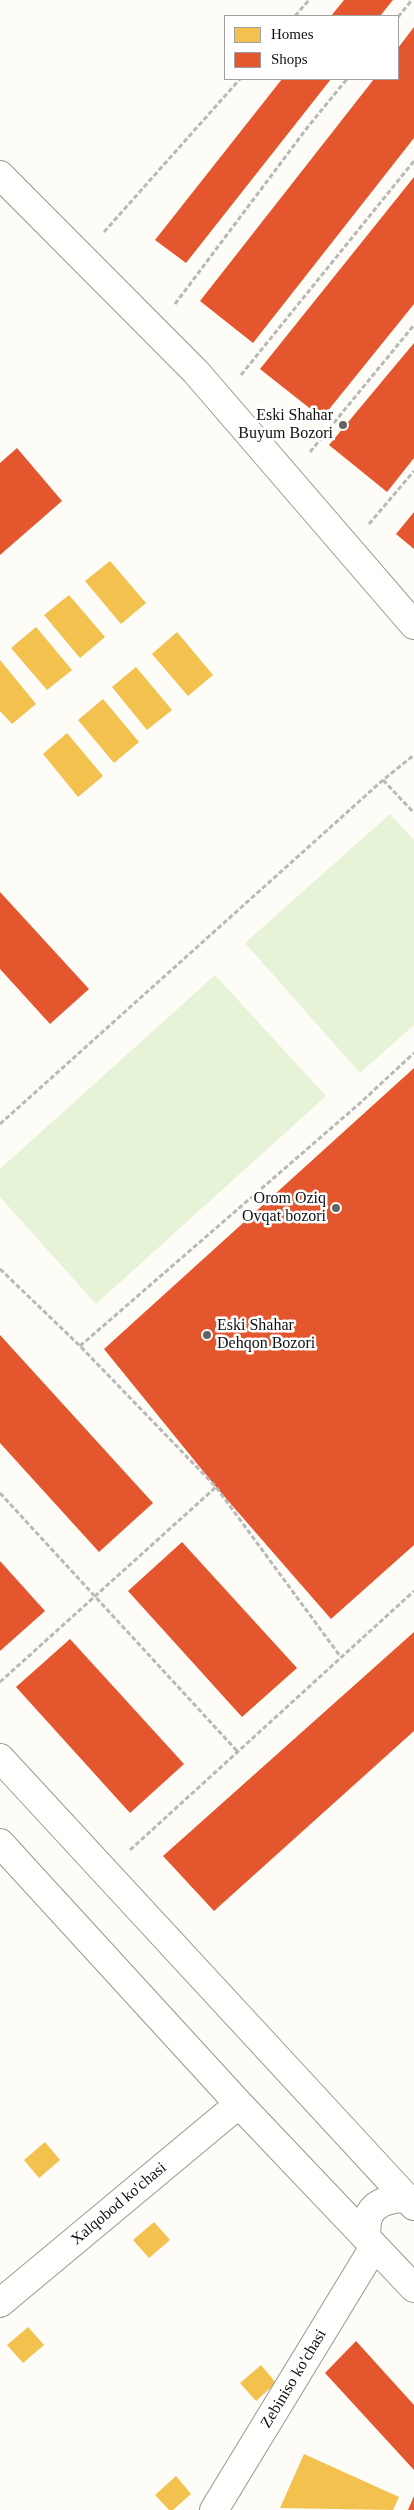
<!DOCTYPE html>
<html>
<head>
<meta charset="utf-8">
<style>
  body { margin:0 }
  #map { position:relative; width:414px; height:2510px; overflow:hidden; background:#fdfcf7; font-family:Georgia,serif }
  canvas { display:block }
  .legend { position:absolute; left:224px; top:15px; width:175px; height:65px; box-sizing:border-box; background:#fff; border:1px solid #a0a0a0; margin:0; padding:6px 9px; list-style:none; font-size:15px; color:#111 }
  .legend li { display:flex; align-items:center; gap:10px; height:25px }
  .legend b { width:25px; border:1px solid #a0a0a0 }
</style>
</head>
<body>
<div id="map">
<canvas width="414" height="2510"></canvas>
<ul class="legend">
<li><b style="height:14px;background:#f2c14e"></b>Homes</li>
<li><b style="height:14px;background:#e4572e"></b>Shops</li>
</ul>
</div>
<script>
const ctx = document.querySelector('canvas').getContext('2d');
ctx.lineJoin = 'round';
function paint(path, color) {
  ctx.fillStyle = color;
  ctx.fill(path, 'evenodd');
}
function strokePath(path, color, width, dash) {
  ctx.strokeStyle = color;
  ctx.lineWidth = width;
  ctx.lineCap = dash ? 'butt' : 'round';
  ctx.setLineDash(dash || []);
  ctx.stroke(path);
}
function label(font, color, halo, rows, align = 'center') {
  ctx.font = font + ' Georgia,serif';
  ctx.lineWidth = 5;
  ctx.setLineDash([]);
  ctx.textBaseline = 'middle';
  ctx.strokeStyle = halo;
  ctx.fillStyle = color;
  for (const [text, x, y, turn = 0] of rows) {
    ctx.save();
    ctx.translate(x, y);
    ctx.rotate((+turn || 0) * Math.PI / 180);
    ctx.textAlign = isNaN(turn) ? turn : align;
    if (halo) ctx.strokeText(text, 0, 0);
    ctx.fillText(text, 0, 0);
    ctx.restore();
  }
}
const green = new Path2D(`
  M390,814L414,840V1025L360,1073L245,943Z
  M215,975L326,1096L96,1304L0,1197V1169Z`);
const homes = new Path2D(`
  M110,561L146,603L121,624L85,581Z
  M69,595L105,637L80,658L44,615Z
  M36,627L72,670L47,690L11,648Z
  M177,632L213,675L188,696L152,654Z
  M0,660L36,704L12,724L0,711Z
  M136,667L172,710L147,730L112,687Z
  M103,699L139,742L114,763L78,720Z
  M67,733L103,776L78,797L43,754Z
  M45,2142L60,2160L39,2178L24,2160Z
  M154,2222L170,2240L149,2258L133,2240Z
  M28,2327L44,2345L23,2363L7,2345Z
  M261,2365L276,2383L256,2401L240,2383Z
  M304,2454L399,2497L393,2510L280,2508Z
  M176,2476L191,2494L173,2510H169L155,2495Z`);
const shops = new Path2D(`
  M344,0H393L380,16H331Z
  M414,27V138L253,343L200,301L374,79H398V48Z
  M282,79H331L186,263L155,240Z
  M414,177V304L322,418L260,369Z
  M414,343V458L387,492L329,445Z
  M17,448L62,501L0,555V463Z
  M414,512V549L396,534Z
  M0,892L89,989L50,1024L0,969Z
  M414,1068V1545L331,1619L216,1487L104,1349Z
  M0,1335L153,1503L99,1552L0,1443Z
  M182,1542L297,1668L242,1717L128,1591Z
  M0,1561L45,1611L0,1651Z
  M414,1632V1731L214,1911L163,1856Z
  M70,1639L184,1764L130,1813L16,1687Z
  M356,2341L414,2405V2470L325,2373Z
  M414,2496V2510H408Z`);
const path = new Path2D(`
  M295,16L309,0
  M398,17L412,0
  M104,232L240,79
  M175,304L307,128L347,79
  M241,375L414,161
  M310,452L414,325
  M369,524L414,471
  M383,780L414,813
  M0,1124L383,780L414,755
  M0,1269L80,1346L216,1487L340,1656
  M80,1346L359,1104L414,1053
  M0,1493L237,1751
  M0,1682L216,1487
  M130,1850L414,1591`);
const minor = new Path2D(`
  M0,175L196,372L414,625
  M0,1758L414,2206
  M0,1843L239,2104L414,2288
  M367,2239C363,2209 378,2199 406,2198
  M0,2303L239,2104
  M214,2510L374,2247`);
const markers = [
  [343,425,5,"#646362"],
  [336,1208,5,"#646362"],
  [207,1335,5,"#646362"]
];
const poiNames = [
  ["Eski Shahar",333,416],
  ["Buyum Bozori",333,434],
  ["Orom Oziq",326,1199],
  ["Ovqat bozori",326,1217],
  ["Eski Shahar",217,1326,"left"],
  ["Dehqon Bozori",217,1344,"left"]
];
const streetNames = [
  ["Xalqobod ko'chasi",119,2204,-40],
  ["Zebiniso ko'chasi",294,2379,-59]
];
paint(green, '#e7f3d7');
paint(homes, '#f2c14e');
paint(shops, '#e4572e');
strokePath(minor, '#979795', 30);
strokePath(path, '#b9b9b8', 3, [5, 2.5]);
strokePath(minor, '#fffffe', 28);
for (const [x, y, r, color] of markers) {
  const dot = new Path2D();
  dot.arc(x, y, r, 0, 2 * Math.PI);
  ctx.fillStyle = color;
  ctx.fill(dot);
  strokePath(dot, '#fff', 2);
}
label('16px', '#111', '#fff', poiNames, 'right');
label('16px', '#111', '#fff', streetNames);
</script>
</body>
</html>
